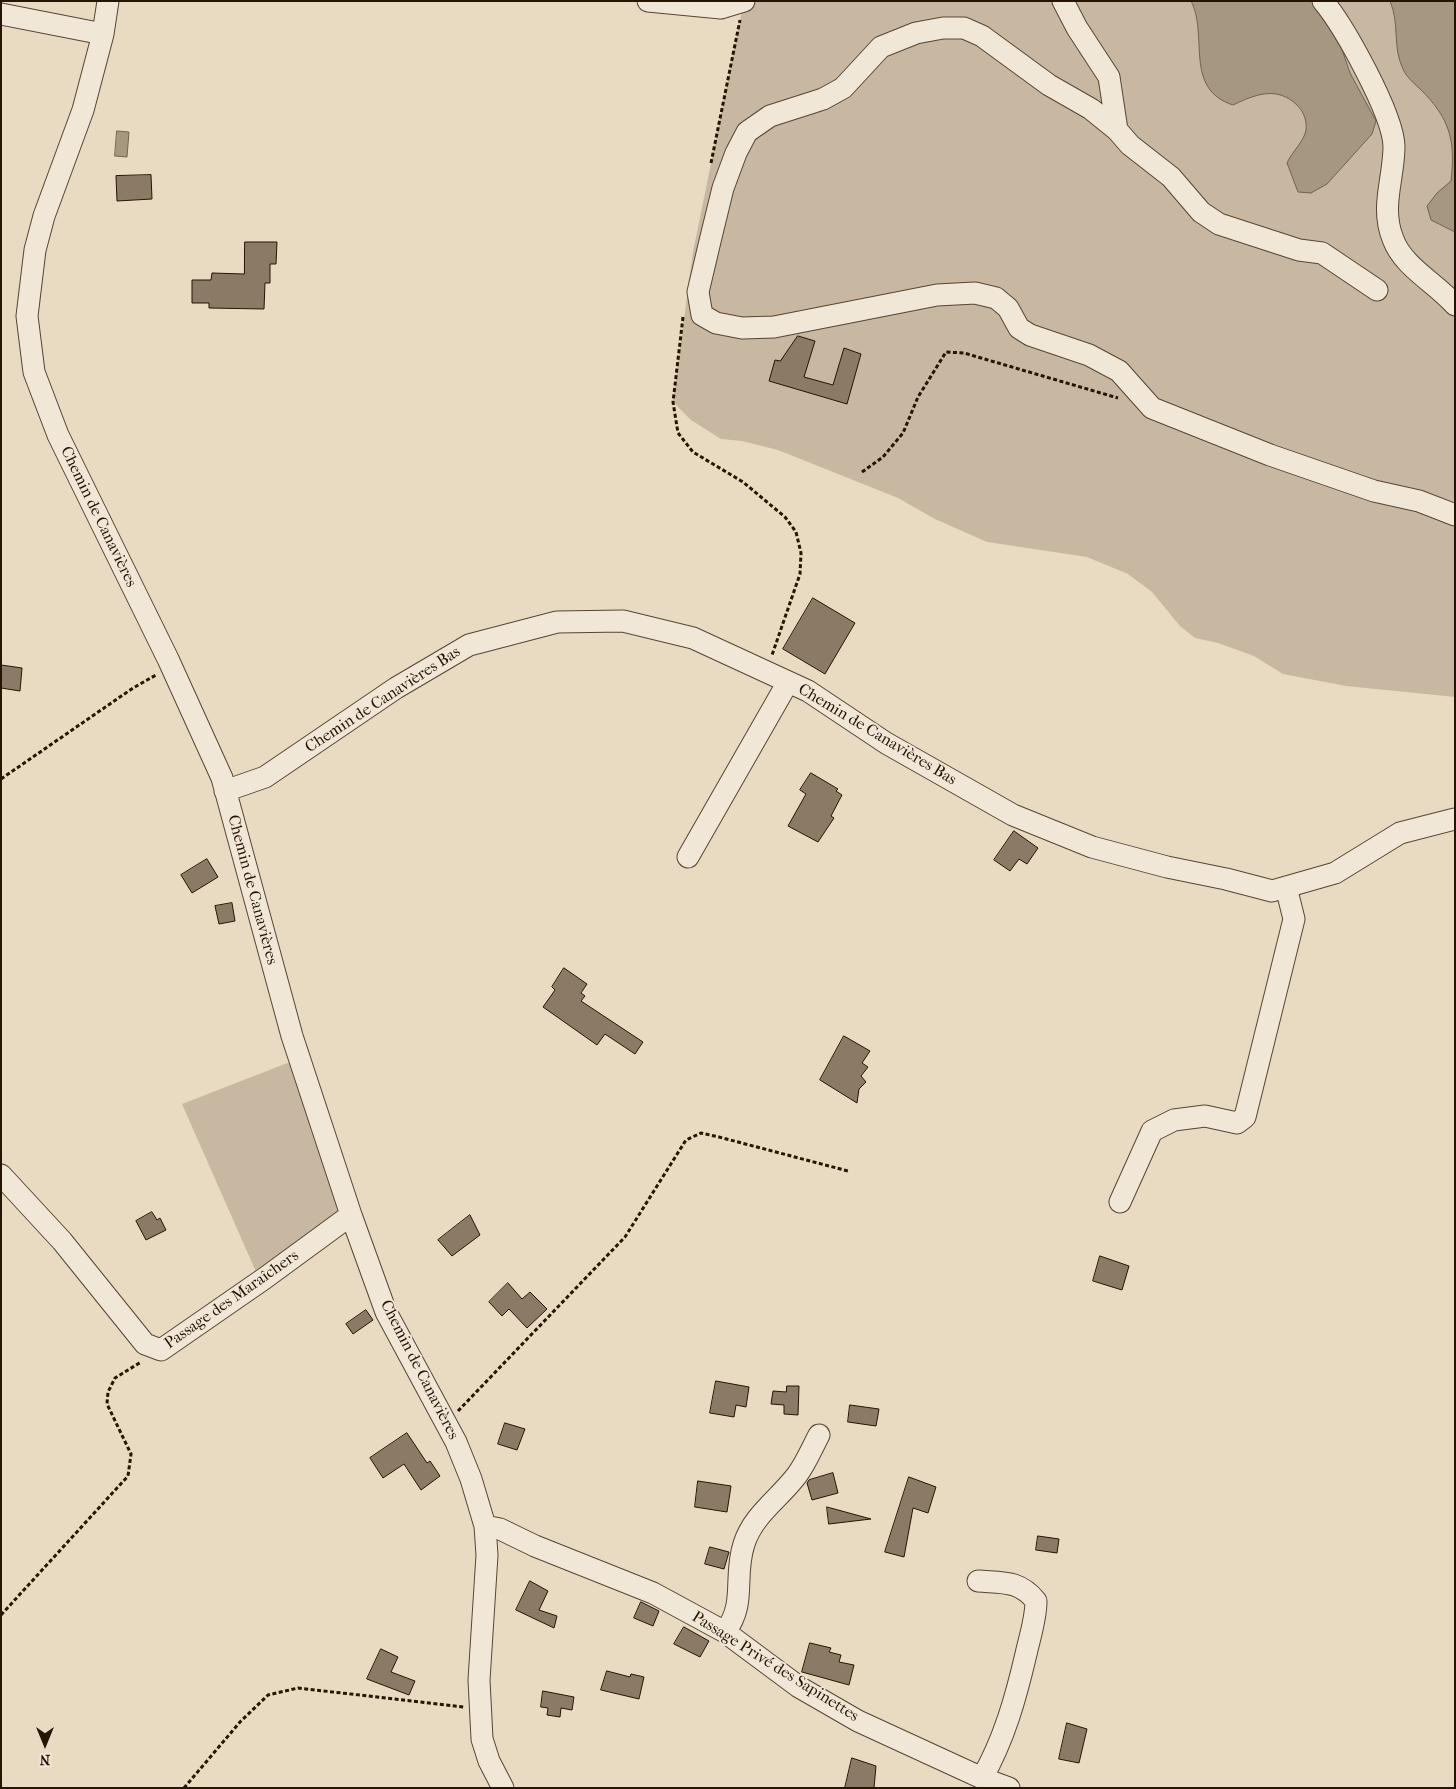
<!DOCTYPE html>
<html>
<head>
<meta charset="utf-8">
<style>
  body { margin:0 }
  #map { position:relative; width:1456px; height:1789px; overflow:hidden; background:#e9dac2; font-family:"IM FELL French Canon",serif }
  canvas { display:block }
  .frame { position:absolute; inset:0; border:2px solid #251402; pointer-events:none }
  .north { position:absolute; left:20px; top:1719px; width:50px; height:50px; -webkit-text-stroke:4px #f1e7d7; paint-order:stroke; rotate:180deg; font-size:14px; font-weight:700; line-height:20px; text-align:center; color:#251402 }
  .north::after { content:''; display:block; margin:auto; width:18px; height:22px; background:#251402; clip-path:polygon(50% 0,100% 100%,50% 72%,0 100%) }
</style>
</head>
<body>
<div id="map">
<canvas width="1456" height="1789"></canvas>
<div class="frame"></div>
<div class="north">N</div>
</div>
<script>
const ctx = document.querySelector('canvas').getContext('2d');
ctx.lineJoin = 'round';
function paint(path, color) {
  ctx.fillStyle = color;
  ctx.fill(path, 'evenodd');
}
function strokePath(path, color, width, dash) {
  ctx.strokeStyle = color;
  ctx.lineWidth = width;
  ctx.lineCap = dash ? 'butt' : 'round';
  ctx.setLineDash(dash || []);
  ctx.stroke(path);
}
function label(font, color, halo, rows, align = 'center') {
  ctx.font = font + ' "IM FELL French Canon",serif';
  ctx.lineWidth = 4;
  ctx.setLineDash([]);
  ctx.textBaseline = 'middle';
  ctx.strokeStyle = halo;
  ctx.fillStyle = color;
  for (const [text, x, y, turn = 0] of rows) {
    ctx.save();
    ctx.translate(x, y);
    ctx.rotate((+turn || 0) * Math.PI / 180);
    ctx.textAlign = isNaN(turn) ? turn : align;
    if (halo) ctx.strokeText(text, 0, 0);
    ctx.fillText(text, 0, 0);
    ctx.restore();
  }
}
const green = new Path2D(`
  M744,1H1455V697L1346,686L1283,674L1254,656L1218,643L1195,638L1180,626L1152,592L1128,574L1087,557L987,542L935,519L898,498L778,450L742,441L721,439L691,420L673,402L693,252Z
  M290,1062L340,1213L257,1274L182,1104Z`);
const water = new Path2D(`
  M1191,1H1311L1333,23L1350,73L1376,121L1372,134L1327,184L1311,193L1298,192L1287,163C1291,153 1305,140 1306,130C1307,121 1304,112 1297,105C1277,86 1256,94 1233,105C1183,89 1209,35 1191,1Z
  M1390,1H1455V232L1431,220L1427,206L1437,193L1451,181C1455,145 1452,123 1426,95C1419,87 1407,79 1403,69C1392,46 1400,24 1390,1Z
  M117,131L129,132L127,157L115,156Z`);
const building = new Path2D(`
  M151,175L152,199L117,201L116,176Z
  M245,242H277L276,264H270V283H265L264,309L209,308V303H192V280H211L212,273L244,274Z
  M798,336L815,341L804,377L833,385L844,348L861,354L847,404L769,381L775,360L780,361Z
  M813,598L855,623L825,674L783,649Z
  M1,665L22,668L20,691L1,688Z
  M811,773L838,789L836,791L842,795L831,816L834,818L818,842L788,826L806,794L800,790Z
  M1014,831L1038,848L1027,864L1019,859L1010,871L994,860Z
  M207,859L218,877L192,893L181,875Z
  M232,903L235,921L219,924L215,906Z
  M564,968L587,984L581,993L585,996L581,1001L643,1042L635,1054L605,1034L597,1045L543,1007L555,990L552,987Z
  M844,1036L870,1051L862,1063L868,1067L861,1076L866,1082L859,1089L857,1103L820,1080Z
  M152,1212L157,1220L160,1218L166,1230L146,1240L136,1221Z
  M470,1215L480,1235L452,1256L438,1240Z
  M1100,1256L1129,1266L1122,1290L1093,1281Z
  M508,1283L522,1299L530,1292L547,1309L527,1328L509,1309L502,1316L489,1302Z
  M366,1310L373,1320L353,1334L346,1324Z
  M716,1381L749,1387L746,1407L736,1405L734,1417L710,1413Z
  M787,1386H799L798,1415L784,1414V1405L771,1404L773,1391L786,1392Z
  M850,1405L879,1409L876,1426L848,1422Z
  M505,1423L525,1429L517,1450L498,1444Z
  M407,1433L427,1463L430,1461L440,1476L421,1490L404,1464L383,1478L370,1458Z
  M833,1473L838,1493L812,1500L807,1483L809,1480Z
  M909,1477L936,1487L928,1513L913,1508L904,1557L885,1552Z
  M698,1481L731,1486L727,1512L695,1507Z
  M827,1507L871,1519L829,1524Z
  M1038,1536L1059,1539L1057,1553L1036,1550Z
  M710,1547L729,1552L724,1569L705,1564Z
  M530,1581L548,1591L539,1610L557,1616L554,1628L516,1610Z
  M641,1602L659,1611L653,1626L634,1618Z
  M684,1627L709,1641L700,1657L674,1644Z
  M810,1643L831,1648L829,1652L841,1655L839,1662L854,1665L849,1685L802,1672Z
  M381,1649L398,1657L391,1672L415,1681L409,1695L367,1679Z
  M607,1671L630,1677L631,1674L644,1677L639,1699L601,1690Z
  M543,1691L574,1697L572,1710L561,1708L560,1717L547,1715L548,1708L541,1707Z
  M1067,1723L1087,1729L1079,1763L1059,1759Z
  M852,1758L876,1766L874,1788H845Z`);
const path = new Path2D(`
  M711,163L740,20
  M683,317L673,402L678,433L693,452L743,482L785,517L796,532L801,553L800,574L772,655
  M862,472L883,457L903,433L918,397L946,352L964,353L1118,398
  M1,779L133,688L156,675
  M458,1411L625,1237L686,1140L701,1133L719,1137L848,1171
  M1,1615L128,1476L131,1454L107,1404L108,1392L115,1378L141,1362
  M184,1788L240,1722L268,1695L298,1688L464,1707`);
const minor = new Path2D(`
  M108,1L103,34L83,110L44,216L35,250L27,316L34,372L58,435L168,659L222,778L292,1036L351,1215L386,1312L456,1442L471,1479L485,1526L487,1555L479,1680L482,1739L489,1761L503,1788
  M648,1L721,8L744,1
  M1063,1L1077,28L1109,77L1117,130
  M1323,1C1344,26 1393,114 1394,146C1394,179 1380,207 1393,239C1403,267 1436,283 1455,305
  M1,14L103,34
  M1377,290L1322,253L1299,250L1219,224L1201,212L1171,177L1130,145L1117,130L1091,109L1049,85L982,36L964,28H943L916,33L881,47L843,88L823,99L770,116L747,132L736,153L723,188L711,237L698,292L702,315L716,323L742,328L774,327L937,295L975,293L996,298L1008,308L1019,328L1030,335L1089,355L1119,371L1152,408L1270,455L1374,491L1419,501L1455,515
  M225,791L265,777L396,688L469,645L557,622L623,621L693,638L808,691L886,743L1013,815L1092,847L1167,867L1226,879L1272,891L1335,873L1400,833L1455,819
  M688,857L788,682
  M1,1175L62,1241L145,1344L161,1350L265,1278L351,1215
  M1120,1202L1152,1131L1174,1120L1205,1116L1237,1123L1245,1117L1294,919L1286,887
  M485,1526L500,1529L535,1546L653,1593L725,1632L799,1687L858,1721L982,1778L1009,1788
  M978,1581C1003,1583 1019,1580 1036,1601C1036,1619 1030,1636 1026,1654C1016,1697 1004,1740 982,1778
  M725,1632C747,1603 733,1577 744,1544C753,1515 779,1499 797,1475C806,1463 812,1448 819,1435`);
const streetNames = [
  ["Chemin de Canavières",98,517,64],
  ["Chemin de Canavières Bas",383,700,-33],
  ["Chemin de Canavières Bas",877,735,31],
  ["Chemin de Canavières",252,890,75],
  ["Passage des Maraîchers",232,1300,-35],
  ["Chemin de Canavières",419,1370,63],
  ["Passage Privé des Sapinettes",775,1667,32]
];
paint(green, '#c8b8a1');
paint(water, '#a69781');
strokePath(water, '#72634e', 1);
paint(building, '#8b7b66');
strokePath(building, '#251402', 1);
strokePath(minor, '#564632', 23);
strokePath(path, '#251402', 3, [4, 2.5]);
strokePath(minor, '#f1e7d7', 21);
label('16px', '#251402', '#f1e7d7', streetNames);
</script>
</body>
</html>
